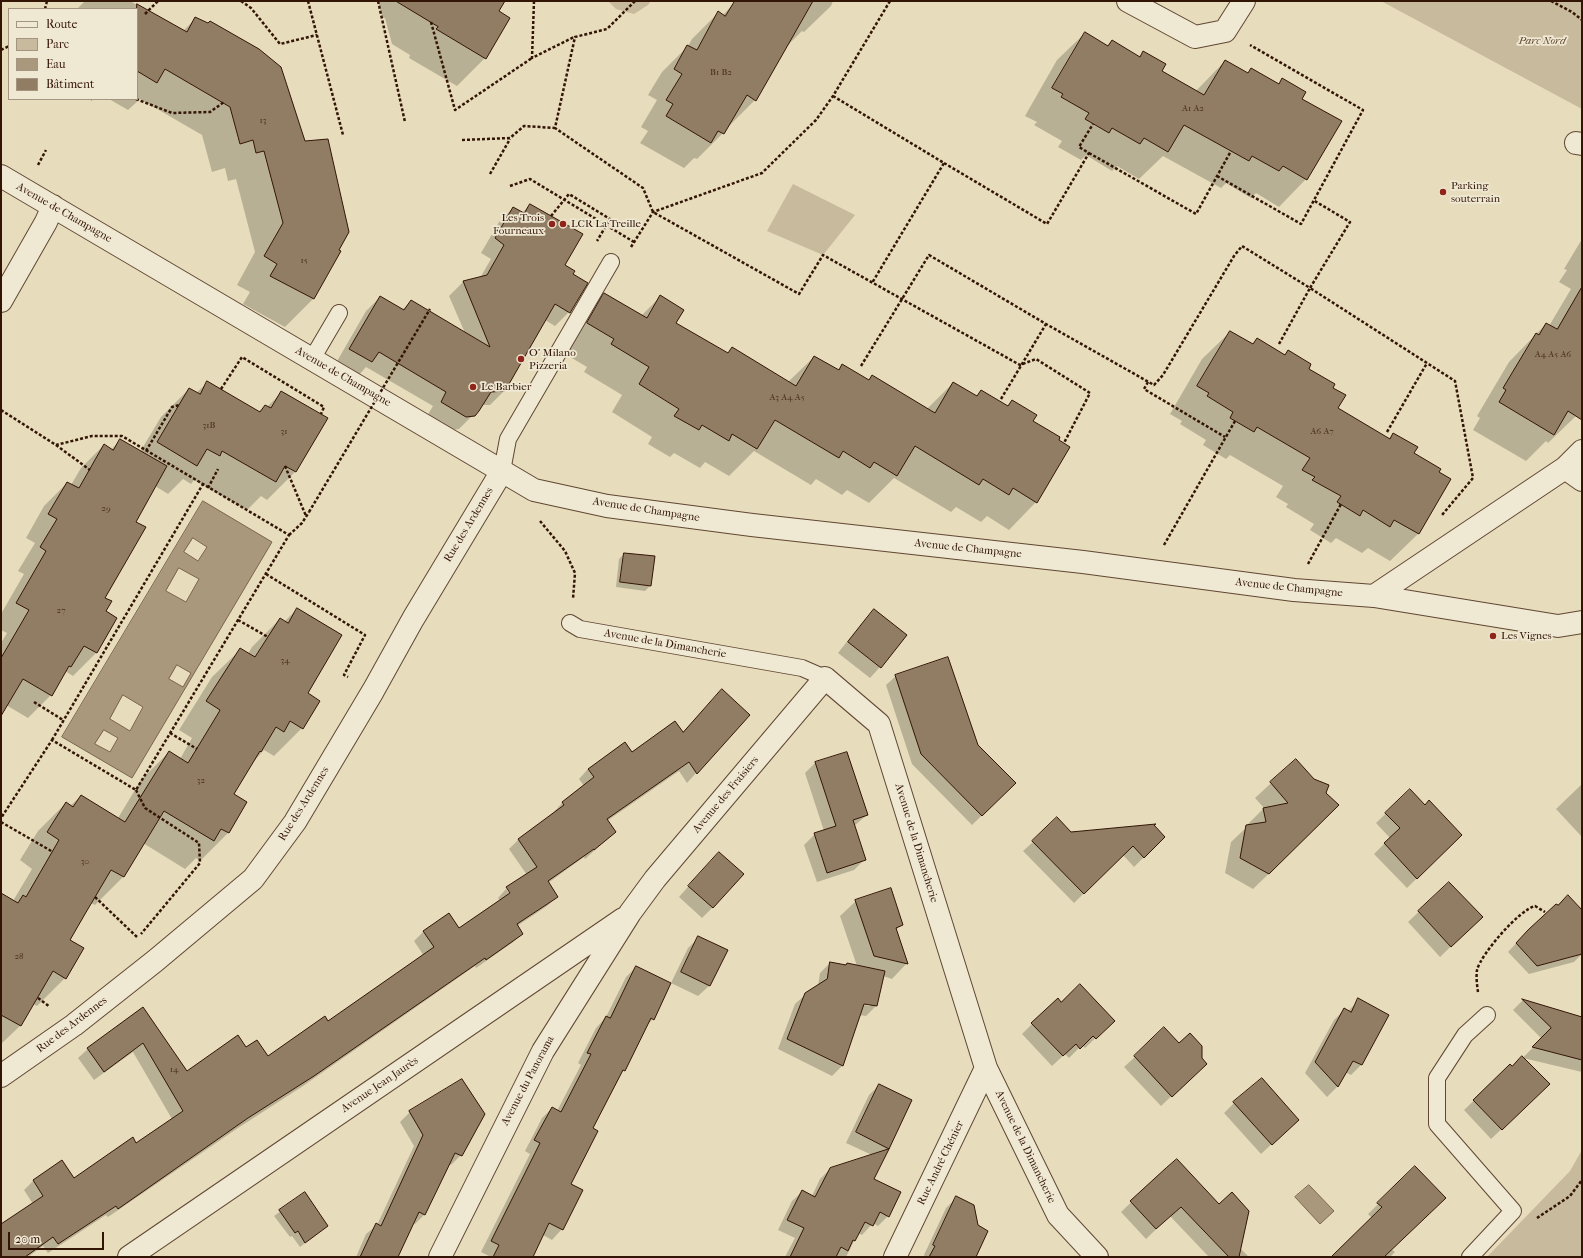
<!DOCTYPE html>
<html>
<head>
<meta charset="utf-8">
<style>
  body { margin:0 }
  #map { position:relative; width:1583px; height:1258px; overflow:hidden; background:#e7dcbb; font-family:"IM FELL French Canon",serif }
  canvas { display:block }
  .frame { position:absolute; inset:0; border:2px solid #331506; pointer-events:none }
  .legend { position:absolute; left:8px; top:8px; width:130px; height:92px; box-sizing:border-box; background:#efe8d3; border:1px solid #a49481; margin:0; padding:5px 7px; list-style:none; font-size:12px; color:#331506 }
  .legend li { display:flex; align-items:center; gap:8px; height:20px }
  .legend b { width:20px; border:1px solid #a49481 }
  .scale { position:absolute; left:8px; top:1232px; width:96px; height:18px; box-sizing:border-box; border:2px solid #331506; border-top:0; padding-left:5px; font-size:12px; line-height:14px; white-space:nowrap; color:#331506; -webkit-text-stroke:3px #efe8d3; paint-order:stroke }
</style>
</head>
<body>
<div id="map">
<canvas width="1583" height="1258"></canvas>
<div class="frame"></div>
<ul class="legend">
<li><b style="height:5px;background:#efe8d3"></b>Route</li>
<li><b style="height:11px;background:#c8ba9c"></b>Parc</li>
<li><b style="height:11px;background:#aa987d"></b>Eau</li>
<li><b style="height:11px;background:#917c64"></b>Bâtiment</li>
</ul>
<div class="scale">20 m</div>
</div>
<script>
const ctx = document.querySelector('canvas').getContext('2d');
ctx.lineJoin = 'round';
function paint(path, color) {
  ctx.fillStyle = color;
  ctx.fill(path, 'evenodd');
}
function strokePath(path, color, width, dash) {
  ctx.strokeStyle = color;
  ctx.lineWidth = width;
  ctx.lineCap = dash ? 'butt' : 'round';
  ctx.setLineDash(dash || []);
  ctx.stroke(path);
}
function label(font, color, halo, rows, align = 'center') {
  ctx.font = font + ' "IM FELL French Canon",serif';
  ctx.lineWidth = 3.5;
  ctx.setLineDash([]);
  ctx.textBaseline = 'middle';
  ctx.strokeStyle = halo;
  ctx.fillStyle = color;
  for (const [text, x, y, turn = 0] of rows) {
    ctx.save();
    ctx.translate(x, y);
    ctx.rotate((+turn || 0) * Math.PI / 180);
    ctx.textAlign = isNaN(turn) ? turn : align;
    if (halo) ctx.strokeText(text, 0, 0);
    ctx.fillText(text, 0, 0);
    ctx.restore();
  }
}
const green = new Path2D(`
  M608,1H651L648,5L634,14L616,9Z
  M1381,1H1582V109Z
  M793,184L855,215L823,255L767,231Z
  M1582,1150V1257H1487L1570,1171Z`);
const water = new Path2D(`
  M203,501L272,542L132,778L62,737ZM193,538L207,547L198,561L184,552ZM179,568L199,579L186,602L166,591ZM177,665L191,673L183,687L169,679ZM123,695L143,707L130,731L110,719ZM104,730L118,738L110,752L95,744Z
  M1309,1185L1334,1211L1320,1224L1295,1197Z`);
const shadow = new Path2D(`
  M85,1H130L183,31L196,18L337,251L339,252L313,299L285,327L243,304L250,292L237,285L255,252L236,179L228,181L225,168L212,172L202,135L140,99L128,110L109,99H137V9H77Z
  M378,1H504L498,11L485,58L457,86L409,58L410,55L392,44L385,18H383Z
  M736,1H833L831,6L804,32L802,31L785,48L755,100L729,126L728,125L723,133L697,159L694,158L684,168L640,143L648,131L641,127L657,100L648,95L662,72L688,46L692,39L718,13L723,15Z
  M1085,33L1107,46L1112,41L1139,57L1143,52L1161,71L1196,91L1225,61L1247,74L1252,69L1278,84L1283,80L1301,99L1306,179L1279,207L1256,193L1251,198L1226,183L1221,188L1163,156L1139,179L1117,166L1112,171L1086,155L1081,160L1058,147L1062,141L1034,125L1037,122L1025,116L1057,60Z
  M530,205L564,265L569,312L555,326L545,320L504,391L490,405H481L478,410L459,429L451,430L427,416L433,406L366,367L358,376L336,363L366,311L380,297L402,310L411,301L465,333L449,296L463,282L480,278L491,259L481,253L499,222L513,208L522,213Z
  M1582,239V405L1576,416L1548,443L1546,441L1526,461L1473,430L1480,418L1477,416L1509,362L1546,324L1549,326L1571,289L1559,282L1567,270L1564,269Z
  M604,294L641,316L660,297L675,323L727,354L732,349L788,382L814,357L837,371L842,365L868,381L872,376L927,409L953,383L976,396L981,391L1007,406L1012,401L1032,422L1036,502L1009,530L987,516L981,522L956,507L951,512L894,478L869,503L847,490L842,495L816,479L811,485L754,451L729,476L705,462L700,468L674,453L670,457L648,444L652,437L612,412L622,395L584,372L587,367L560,351L577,322Z
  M1230,332L1252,345L1257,339L1284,355L1288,351L1307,369L1332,388L1337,409L1388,439L1393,434L1413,453L1438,473L1450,480L1418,534L1390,561L1368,548L1362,553L1336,538L1331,543L1310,530L1314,524L1286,507L1288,504L1276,497L1283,486L1230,455L1226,459L1203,445L1206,440L1180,424L1182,421L1170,414L1202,359Z
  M208,382L258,412L265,406L267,407L282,392L295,472L267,500L261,496L247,510L194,480L191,484L183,479L168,494L155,486L135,522L104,598V611L116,618L96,653L73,676L65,671L51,695L28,718L6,705L1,714V643L7,633L1,630V614L24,574L18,571L35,543L26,538L44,506L67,483L71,485L81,468L104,445L111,450L120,440L140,452L161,417L189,389L196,393Z
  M624,554L650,586L645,591L616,587L619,559Z
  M297,609L306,693L302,728L274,756L264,750L255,760L254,759L233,794L246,802L228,833L200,861L196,858L185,869L143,843L123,877L95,905L91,903L69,941L65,978L37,1006L33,1004L20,1026L1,1044V902L13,901L32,869L20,860L38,831L66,803L70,806L81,796L118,818L141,780L169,752L180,759L192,738L179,730L212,677L241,649L248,654L252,647L280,619L284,622Z
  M874,610L880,667L870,678L838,653L864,620Z
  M896,676L977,745L1015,783L972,825L912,764L886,685Z
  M749,715L687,783L679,771L607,821L615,832L585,859L584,857L548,883L557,897L547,906L517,926L522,934L512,943L476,968L475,966L303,1086L238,1128L108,1217L106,1215L48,1253L43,1246L28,1257H1V1225L33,1204L24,1190L33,1181L62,1161L74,1179L136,1144L172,1119L133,1052L94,1080L78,1058L88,1049L142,1008L186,1072L246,1049L268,1057L328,1023L424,956L414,941L424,931L459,929L500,901L498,898L506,889L512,897L509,889H507L527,875L509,849L518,840L554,814L553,813L562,803L584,786L579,779L588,769L682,733Z
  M1296,760L1325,793L1323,821L1253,889L1225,873L1231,842L1248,826V824L1264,808L1255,798Z
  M815,763L867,815L854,826L864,860L854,870L817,882L804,845L815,834L824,831L805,773Z
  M1582,784V837L1556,809Z
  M1410,790L1425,806L1451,845L1407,888L1374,854L1390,838L1376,823Z
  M1070,833L1164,837L1134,867L1123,855L1074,903L1023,851L1033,842Z
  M709,863L712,908L702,918L679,897Z
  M1449,883L1471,927L1440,957L1408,922Z
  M856,901L902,924L896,930L907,963L892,979L883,976L876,1006L866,1016L859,1015L842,1066L832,1076L778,1049L795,1004L806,994L818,986L820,973L830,963L857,966L840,916ZM858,1004H870V1006Z
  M1582,911V954L1574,962L1529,974L1508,952L1520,939Z
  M699,937L726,951L709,986L698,996L671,983L688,948Z
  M636,967L653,1019L646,1026L624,1070L620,1075L591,1129L570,1184L562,1229L552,1240L543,1235L532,1257H489V1256L481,1252L530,1154L525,1151L542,1118L552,1108L557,1111L581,1065L578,1063L596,1028L606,1017L626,977Z
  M1359,1000L1387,1015L1361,1065L1351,1075L1345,1072L1337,1087L1327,1097L1305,1073L1334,1020L1344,1010L1348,1011Z
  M1523,1000L1582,1018V1072L1523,1058L1539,1094L1491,1139L1464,1110L1510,1066L1512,1068L1542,1039L1513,1010Z
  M1061,1003L1103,1031L1085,1048L1082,1045L1069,1058L1065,1054L1052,1066L1022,1034L1032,1024Z
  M1135,1057L1195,1074L1161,1106L1124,1067Z
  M879,1085L888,1148L886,1151L873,1179L888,1216L878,1226L873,1223L862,1235L858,1233L846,1257H785L795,1238L778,1230L792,1201L802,1192L812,1196L820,1179L830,1169L872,1155L846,1143L869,1095Z
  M1234,1103L1287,1130L1261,1154L1224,1113Z
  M410,1112L461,1155L451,1165L449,1164L425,1214L415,1224L412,1223L397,1257H356L366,1234L377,1225L414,1146L400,1122Z
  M1415,1168L1391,1249L1395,1252L1390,1257H1333L1372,1218L1368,1214Z
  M1166,1169L1240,1248L1249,1257H1206L1208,1256L1170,1216L1146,1239L1121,1212Z
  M305,1194L327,1226L300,1247L292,1236L290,1237L274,1216Z
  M956,1198L974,1257H925L924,1255L946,1208Z`);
const building = new Path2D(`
  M396,1H505L499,11L510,18L486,59L436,29L438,27Z
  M735,1H813L756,101L747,95L724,134L718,131L711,143L666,116L673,104L666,100L682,74L674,69L687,45L697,50L718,11L725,16Z
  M137,4L187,32L195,17L208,23L210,21L259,49L281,67L305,141L328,139L349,232L339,250L341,251L314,299L270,276L277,264L264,256L283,223L264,151L256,153L253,140L240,144L230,107L165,69L157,83L137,71Z
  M1085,32L1108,46L1112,40L1140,57L1143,51L1166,64L1162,71L1204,95L1225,60L1248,73L1251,68L1279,84L1282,78L1306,92L1302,99L1342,121L1307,180L1283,166L1279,171L1252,156L1249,161L1184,125L1168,152L1144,138L1140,144L1112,128L1109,133L1085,119L1089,113L1061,97L1063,94L1052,88Z
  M530,204L583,234L565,265L575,271L573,274L588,283L570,313L555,304L505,391L491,392L479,411L475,416L466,417L441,402L446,392L379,352L372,362L349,349L380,296L404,310L411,300L490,347L463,281L487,275L504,245L495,238L513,207L524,213Z
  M1582,287V420L1568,411L1554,435L1499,402L1506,390L1503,388L1536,333L1539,335L1546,323L1557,329Z
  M604,293L647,318L660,295L684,310L676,323L728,353L732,347L796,386L814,356L839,370L842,364L869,380L872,375L935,413L953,382L977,396L981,390L1008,406L1012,400L1037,415L1033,421L1060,437L1059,440L1070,447L1037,503L1013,488L1009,495L983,479L979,485L915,446L897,476L874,462L870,468L843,451L839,458L775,420L757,449L732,434L729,441L702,425L699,430L674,416L679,409L639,384L649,367L611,344L614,339L587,323Z
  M1230,331L1253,344L1257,338L1285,355L1288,350L1311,364L1309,369L1335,384L1333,388L1346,395L1338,408L1390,439L1393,433L1418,447L1414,453L1441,469L1439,472L1451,479L1419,534L1394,520L1390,527L1363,510L1360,516L1337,502L1341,496L1312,480L1315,477L1302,470L1310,458L1257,427L1254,432L1230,418L1233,412L1207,396L1209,393L1197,386Z
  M207,381L260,412L265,405L271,408L281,391L328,418L296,472L285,466L276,482L222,451L220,456L207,449L197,466L157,442L189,388L200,394Z
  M120,439L167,466L136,522L146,527L105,598L112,601L106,611L117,618L97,653L84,646L71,667L69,666L52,696L23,679L1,716V658L29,610L16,603L46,551L40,547L57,519L48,514L67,482L79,488L104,444L113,450Z
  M624,553L655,556L651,586L620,582Z
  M297,608L342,635L308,693L320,701L303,729L290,721L284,732L276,727L261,752L260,751L234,794L247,802L229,833L221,829L214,841L164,811L124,877L111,870L85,914L70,940L84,948L66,979L53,971L21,1026L1,1015V893L18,903L23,895L26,897L59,840L47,832L66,802L73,807L81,795L125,822L169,751L188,763L219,712L220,710L206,701L240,648L255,657L280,618L288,623Z
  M874,609L907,635L881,668L848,642Z
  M948,657L978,745L1016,783L982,816L921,754L895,675Z
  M722,689L750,715L697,774L689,762L607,819L616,832L594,850V849L548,881L558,897L517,924L523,934L486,960L485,958L314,1076L248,1118L118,1209L116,1206L58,1244L53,1237L25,1257H1V1224L43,1196L33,1180L62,1160L74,1178L133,1137L136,1143L183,1111L143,1043L104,1072L87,1048L143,1007L187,1071L238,1035L246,1047L257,1040L268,1056L325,1016L328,1021L434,947L423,931L449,913L459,928L510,893L506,887L537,867L518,839L564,805L562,802L594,777L588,769L625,742L632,752L675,721L683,732Z
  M847,752L868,815L853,820L866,860L827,873L814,833L836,826L815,762Z
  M1296,759L1314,779L1329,785L1326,793L1339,805L1269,874L1240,858L1246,825L1266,822L1263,808L1288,803L1270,782Z
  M1410,789L1425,805L1429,800L1462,835L1417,879L1384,843L1400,828L1385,813Z
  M1057,817L1071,832L1156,824L1154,825L1165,837L1144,858L1133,846L1084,894L1032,841Z
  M719,852L744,874L713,908L688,886Z
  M1449,882L1483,917L1451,947L1418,911Z
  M891,888L903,925L896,928L908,964L874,956L855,900Z
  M1568,895L1582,910V954L1537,966L1516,943L1528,930L1556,904L1558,905Z
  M698,936L728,950L710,986L681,972Z
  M830,962L846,965L847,963L885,971L877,1006L864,1004L843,1066L787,1039L805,993L827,979Z
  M636,966L671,983L654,1020L651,1018L625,1071L623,1070L593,1128L598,1131L571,1184L583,1190L563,1230L549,1223L533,1257H493L499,1245L491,1241L540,1143L534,1140L552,1107L561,1112L591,1054L587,1053L606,1016L610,1018Z
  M1080,984L1115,1021L1096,1039L1093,1036L1080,1049L1076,1044L1063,1056L1031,1023L1058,998L1061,1002Z
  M1358,998L1389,1015L1362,1065L1353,1061L1338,1087L1315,1062L1344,1008L1351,1012Z
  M1522,999L1582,1017V1060L1532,1047L1551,1028Z
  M1164,1027L1179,1043L1190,1033L1202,1046V1058L1207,1064L1172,1097L1134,1056Z
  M1522,1056L1550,1084L1502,1130L1473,1100L1510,1064L1512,1066Z
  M1262,1078L1299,1120L1272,1145L1233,1102Z
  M462,1079L485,1114L462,1156L455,1153L425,1215L419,1212L398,1257H360L376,1223L381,1226L423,1135L409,1111Z
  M879,1084L912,1100L889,1149L856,1132Z
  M889,1149L874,1179L901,1192L889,1217L880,1212L873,1226L865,1222L855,1241L853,1240L848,1251L841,1247L836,1257H790L804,1228L787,1220L802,1190L815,1197L830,1168Z
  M1177,1159L1219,1204L1232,1192L1249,1211L1239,1257H1229L1181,1207L1156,1229L1130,1201L1166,1168Z
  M1415,1166L1446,1198L1384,1257H1331L1382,1207L1377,1203Z
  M305,1192L328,1226L305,1243L298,1231L295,1233L279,1210Z
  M956,1196L974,1205L978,1225L988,1231L976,1257H929L935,1246L933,1245Z`);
const path = new Path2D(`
  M241,1L251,8L280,44L317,35
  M308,1L343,135
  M378,1L405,122
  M534,1L532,58L574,37
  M635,1L607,29L575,37L555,128L643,188L653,212L799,294L823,255L1020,365L1036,359L1090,393L1064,443
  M1551,1L1572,12L1582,20
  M45,9L47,1
  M145,14L158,1
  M431,22L455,110L532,58
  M1,50L9,46
  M833,96L944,163L872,283
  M91,99H92
  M136,99L172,113L210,112L224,102
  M462,140L510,138L524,126L555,128
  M1089,153L1196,214L1231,151
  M944,163L1047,224L1089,153L1079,147L1093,124
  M38,165L46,150
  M490,174L510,139
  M1217,176L1301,224L1363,110L1250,45
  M510,186L530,179L634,242
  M551,216L569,194L610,219L597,241
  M631,247L653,212L762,173L816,120L833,96L890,1
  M1279,344L1310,288L1455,381L1473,478L1442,515
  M861,366L929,255L1046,324L1154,385L1163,375L1234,256L1242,246L1310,288L1350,222L1313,200
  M1148,382L1144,389L1225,437
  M221,389L242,357L324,407L321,414
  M1001,399L1046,324
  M1,410L56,445L92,436H122L289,535L136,790L52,740L1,818
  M1387,432L1427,363
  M56,445L90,470
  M146,451L172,407L179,405
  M285,466L306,516
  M208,488L218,469
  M540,521L565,551L575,573L573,599
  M289,535L302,523L309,512
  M1164,545L1235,421
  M1308,564L1341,504
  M266,574L365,635L344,675L348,677
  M238,620L268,637
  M34,702L63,720
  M170,733L197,749
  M52,740L203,484
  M136,790L145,808L199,843L200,863L141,934
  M1,822L53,852
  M95,897L138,938
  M1478,992C1477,985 1476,977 1477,970C1481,954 1519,910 1535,906L1545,912
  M38,998L50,1007
  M1537,1218L1570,1196L1582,1180`);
const service = new Path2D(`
  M312,359L339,313
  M502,471L508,439L611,262
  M570,623L580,629L802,668L825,678
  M1470,1257L1513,1211L1437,1124V1078L1465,1035L1487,1015`);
const minor = new Path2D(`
  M1128,1L1195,37L1225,31L1244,1
  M1576,143L1582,144
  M1,176L534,490L607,506L752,525L1083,562L1294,590L1374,596L1565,468L1582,451
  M1,301L46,222L53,206
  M1565,468L1582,480
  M1374,596L1558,626L1582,622
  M1,1076L74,1025L155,961L253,879L295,822L373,691L413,619L502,471
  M129,1257L623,919
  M440,1257L543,1051L630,913L655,879L825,678L879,724L986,1068L1058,1215L1097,1257
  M895,1257L986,1068`);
const pathBridge = new Path2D(`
  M309,512L430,309`);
const markers = [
  [1443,192,4,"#8f2418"],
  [552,224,4,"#8f2418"],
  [563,224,4,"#8f2418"],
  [521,359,4,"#8f2418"],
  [473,387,4,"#8f2418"],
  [1493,636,4,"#8f2418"]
];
const numberNames = [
  ["B1-B2",721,73],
  ["A1-A2",1193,109],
  ["13",263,121],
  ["15",304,261],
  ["A4-A5-A6",1553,355],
  ["A3-A4-A5",787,398],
  ["31B",209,426],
  ["31",284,432],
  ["A6-A7",1322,432],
  ["29",106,509],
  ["27",61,611],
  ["34",285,661],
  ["32",201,781],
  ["30",85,862],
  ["28",19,957],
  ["14",174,1070]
];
const parkNames = [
  ["Parc Nord",1542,41]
];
const poiNames = [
  ["Parking",1451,186],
  ["souterrain",1451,199],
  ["Les Trois",544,218,"right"],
  ["Fourneaux",544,231,"right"],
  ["LCR La Treille",571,224],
  ["O' Milano",529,353],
  ["Pizzeria",529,366],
  ["Le Barbier",481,387],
  ["Les Vignes",1501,636]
];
const streetNames = [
  ["Avenue de Champagne",64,213,30],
  ["Avenue de Champagne",343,377,30],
  ["Avenue de Champagne",646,510,9],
  ["Rue des Ardennes",469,525,-59],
  ["Avenue de Champagne",968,549,6],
  ["Avenue de Champagne",1289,588,6],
  ["Avenue de la Dimancherie",665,644,10],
  ["Avenue des Fraisiers",726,795,-50],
  ["Rue des Ardennes",304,804,-58],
  ["Avenue de la Dimancherie",916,843,73],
  ["Rue des Ardennes",72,1025,-37],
  ["Avenue du Panorama",528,1081,-62],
  ["Avenue Jean Jaurès",380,1085,-34],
  ["Avenue de la Dimancherie",1025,1147,64],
  ["Rue André Chénier",941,1163,-64]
];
paint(green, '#c8ba9c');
paint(water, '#aa987d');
strokePath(water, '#7a644d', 1);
paint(shadow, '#0003');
paint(building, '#917c64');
strokePath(building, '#331506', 1);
strokePath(service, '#604733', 18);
strokePath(minor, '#604733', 24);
strokePath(path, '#331506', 2.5, [3, 2]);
strokePath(service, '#efe8d3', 16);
strokePath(minor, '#efe8d3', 22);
strokePath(pathBridge, '#331506', 2.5, [3, 2]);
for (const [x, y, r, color] of markers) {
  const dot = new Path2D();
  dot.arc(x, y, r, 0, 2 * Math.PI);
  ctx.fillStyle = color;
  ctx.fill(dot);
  strokePath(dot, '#efe8d3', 1.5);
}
label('9px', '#4a2f1e', null, numberNames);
label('italic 11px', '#604733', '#efe8d3', parkNames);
label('11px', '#331506', '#efe8d3', poiNames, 'left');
label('11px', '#331506', '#efe8d3', streetNames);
</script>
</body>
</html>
